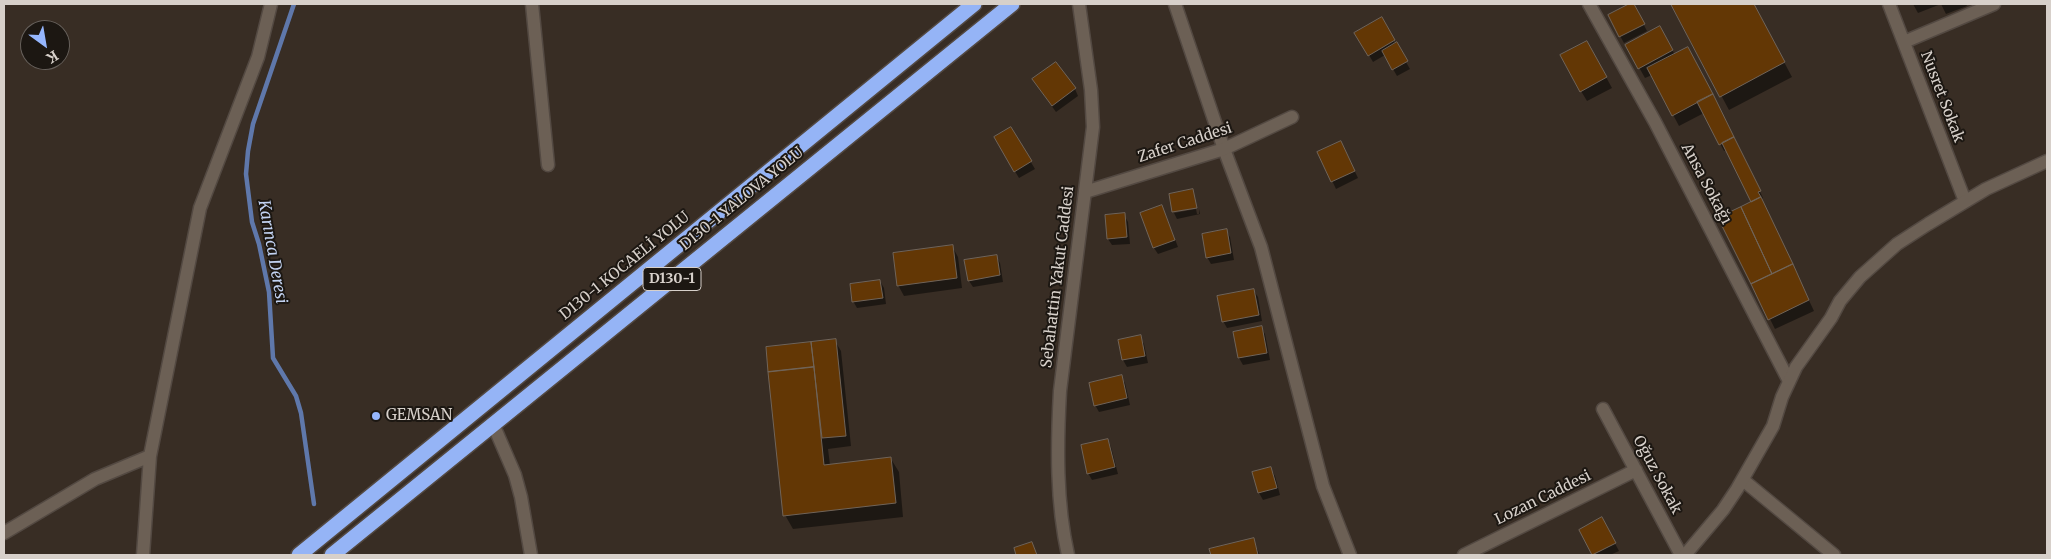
<!DOCTYPE html>
<html>
<head>
<meta charset="utf-8">
<style>
  body { margin:0 }
  #map { position:relative; width:2051px; height:559px; overflow:hidden; background:#382d24; font-family:Merriweather,serif }
  canvas { display:block }
  .frame { position:absolute; inset:0; border:5px solid #d7d0ca; pointer-events:none }
  .north { position:absolute; left:20px; top:20px; width:50px; height:50px; box-sizing:border-box; background:#1c1712; border:1px solid #67615c; border-radius:50%; rotate:148deg; font-size:14px; font-weight:700; line-height:20px; text-align:center; color:#d7d0ca }
  .north::after { content:''; display:block; margin:auto; width:18px; height:22px; background:#95b6fd; clip-path:polygon(50% 0,100% 100%,50% 72%,0 100%) }
</style>
</head>
<body>
<div id="map">
<canvas width="2051" height="559"></canvas>
<div class="frame"></div>
<div class="north">K</div>
</div>
<script>
const ctx = document.querySelector('canvas').getContext('2d');
ctx.lineJoin = 'round';
function paint(path, color) {
  ctx.fillStyle = color;
  ctx.fill(path, 'evenodd');
}
function strokePath(path, color, width, dash) {
  ctx.strokeStyle = color;
  ctx.lineWidth = width;
  ctx.lineCap = dash ? 'butt' : 'round';
  ctx.setLineDash(dash || []);
  ctx.stroke(path);
}
function label(font, color, halo, rows, align = 'center') {
  ctx.font = font + ' Merriweather,serif';
  ctx.lineWidth = 4;
  ctx.setLineDash([]);
  ctx.textBaseline = 'middle';
  ctx.strokeStyle = halo;
  ctx.fillStyle = color;
  for (const [text, x, y, turn = 0] of rows) {
    ctx.save();
    ctx.translate(x, y);
    ctx.rotate((+turn || 0) * Math.PI / 180);
    ctx.textAlign = isNaN(turn) ? turn : align;
    if (halo) ctx.strokeText(text, 0, 0);
    ctx.fillText(text, 0, 0);
    ctx.restore();
  }
}
const shadow = new Path2D(`
  M1633,4L1647,31L1624,43L1609,16Z
  M1672,4H1753L1792,77L1729,110Z
  M1913,4H1966L1967,6L1946,14L1941,4L1918,13Z
  M1381,19L1410,69L1397,76L1385,55L1373,62L1356,33Z
  M1660,28L1675,55L1718,105L1763,198L1761,199L1814,311L1775,329L1719,218L1752,203L1727,150L1724,151L1704,113L1679,126L1652,75L1645,78L1627,46Z
  M1593,53L1612,88L1587,101L1581,91Z
  M1038,87L1075,89L1078,96L1056,112Z
  M1011,129L1035,169L1019,178L995,138Z
  M1344,149L1358,178L1336,189L1319,153Z
  M1162,206L1178,247L1158,254L1154,248Z
  M1196,209L1197,214H1199V209L1200,214L1177,219L1174,213Z
  M1124,215L1128,222L1130,244L1112,245L1108,239Z
  M1226,230L1230,237L1234,260L1211,264L1207,257Z
  M952,246L958,257L962,288L904,296L898,285Z
  M996,256L1000,263L1003,282L973,287L969,281Z
  M880,281L884,288L886,304L857,308L853,301Z
  M1254,291L1258,297L1262,321L1227,328L1223,321Z
  M1261,327L1265,334L1270,360L1243,365L1239,358L1235,333Z
  M1140,337L1144,344L1148,363L1127,367L1123,360L1120,341Z
  M835,341L841,351L851,446L828,449L830,465L891,459L899,472L903,517L793,529L785,515L767,348Z
  M1121,376L1125,383L1130,405L1099,412L1095,405Z
  M1108,440L1111,447L1118,474L1092,480L1088,473Z
  M1271,469L1275,476L1280,495L1263,500L1259,493L1254,473Z
  M1602,519L1619,551L1610,555H1594L1580,531Z
  M1253,540L1260,555H1212L1211,550Z`);
const stream = new Path2D(`
  M294,4L253,124L248,151L246,174L252,222L259,244L269,292L273,358L296,396L301,413L314,504`);
const building = new Path2D(`
  M1629,4H1634L1645,24L1619,37L1608,15Z
  M1671,4H1754L1785,62L1720,97Z
  M1382,17L1395,40L1368,56L1354,33Z
  M1660,26L1673,50L1638,69L1625,45Z
  M1587,41L1607,77L1580,92L1560,55Z
  M1397,42L1408,61L1392,70L1382,51Z
  M1688,47L1713,94L1672,116L1647,68Z
  M1056,62L1076,88L1052,106L1032,79Z
  M1713,94L1734,137L1719,145L1697,102Z
  M1011,127L1032,161L1014,172L994,137Z
  M1734,137L1761,191L1758,192L1761,197L1751,202L1722,143Z
  M1341,141L1355,171L1331,182L1317,152Z
  M1193,189L1197,208L1172,212L1169,194Z
  M1761,197L1793,264L1772,274L1741,207Z
  M1162,205L1175,240L1153,248L1140,213Z
  M1741,207L1772,274L1751,284L1718,218Z
  M1125,213L1127,237L1107,239L1105,215Z
  M1227,229L1231,253L1206,258L1202,234Z
  M953,245L957,278L897,286L893,253Z
  M997,255L1000,275L968,281L964,260Z
  M1793,264L1809,300L1768,320L1751,284Z
  M880,280L883,298L852,302L850,284Z
  M1254,289L1259,315L1222,322L1217,296Z
  M1262,326L1267,353L1238,358L1233,332Z
  M1141,335L1145,356L1122,360L1118,340Z
  M836,339L846,436L822,438L811,342Z
  M811,342L814,367L768,372L766,347Z
  M814,367L824,465L891,457L896,503L783,516L768,372Z
  M1122,375L1127,398L1094,406L1089,383Z
  M1108,439L1115,467L1087,474L1081,445Z
  M1271,467L1277,488L1258,493L1252,472Z
  M1602,517L1616,543L1592,555L1579,530Z
  M1254,538L1258,555H1211L1209,549Z
  M1032,542L1037,555H1016L1014,548Z`);
const street = new Path2D(`
  M532,4L548,165
  M1175,4L1224,149L1261,247L1323,486L1350,555
  M1589,4L1655,122L1789,381
  M1889,4L1965,201
  M1904,42L1994,4
  M1603,409L1681,555
  M493,424L515,475L521,497L531,555
  M1743,480L1834,555
  M1464,555L1636,470`);
const secondary = new Path2D(`
  M1085,192L1224,149L1292,117
  M4,533L95,479L150,456
  M143,555L150,456L200,208L258,57L271,4
  M1068,555C1056,502 1057,445 1060,391L1093,127L1091,90L1079,4
  M1685,555L1723,510L1737,489L1773,426L1782,397L1796,367L1831,318L1840,301L1860,277L1897,244L1928,224L1986,189L2047,161`);
const highway = new Path2D(`
  M299,555L974,4
  M332,555L1012,4`);
const markers = [
  [376,416,5,"#95b6fd"]
];
const shields = [
  [672,279,58]
];
const shieldNames = [
  ["D130-1",672,279]
];
const streetNames = [
  ["Nusret Sokak",1942,97,69],
  ["Zafer Caddesi",1185,143,-18],
  ["Ansa Sokağı",1706,184,62],
  ["D130-1 YALOVA YOLU",742,199,-39],
  ["D130-1 KOCAELİ YOLU",625,266,-39],
  ["Sebahattin Yakut Caddesi",1058,277,-83],
  ["Oğuz Sokak",1657,475,62],
  ["Lozan Caddesi",1543,498,-26]
];
const poiNames = [
  ["GEMSAN",386,416]
];
const waterNames = [
  ["Karınca Deresi",272,252,80]
];
paint(shadow, '#0007');
strokePath(stream, '#5f78ab', 4.5);
paint(building, '#633705');
strokePath(building, '#706459', 1);
strokePath(street, '#534942', 15);
strokePath(secondary, '#534942', 15);
strokePath(highway, '#534942', 18);
strokePath(street, '#6c6055', 12);
strokePath(secondary, '#6c6055', 12);
strokePath(highway, '#95b4f6', 15);
for (const [x, y, r, color] of markers) {
  const dot = new Path2D();
  dot.arc(x, y, r, 0, 2 * Math.PI);
  ctx.fillStyle = color;
  ctx.fill(dot);
  strokePath(dot, '#1c1712', 2);
}
for (const [x, y, w] of shields) {
  const box = new Path2D();
  box.roundRect(x - w / 2, y - 11.5, w, 23, 4);
  ctx.fillStyle = '#1c1712';
  ctx.fill(box);
  strokePath(box, '#d7d0ca', 1);
}
label('bold 14px', '#d7d0ca', null, shieldNames);
label('15px', '#d7d0ca', '#1c1712', streetNames);
label('15px', '#d7d0ca', '#1c1712', poiNames, 'left');
label('italic 16px', '#c2d2f1', '#1c1712', waterNames);
</script>
</body>
</html>
